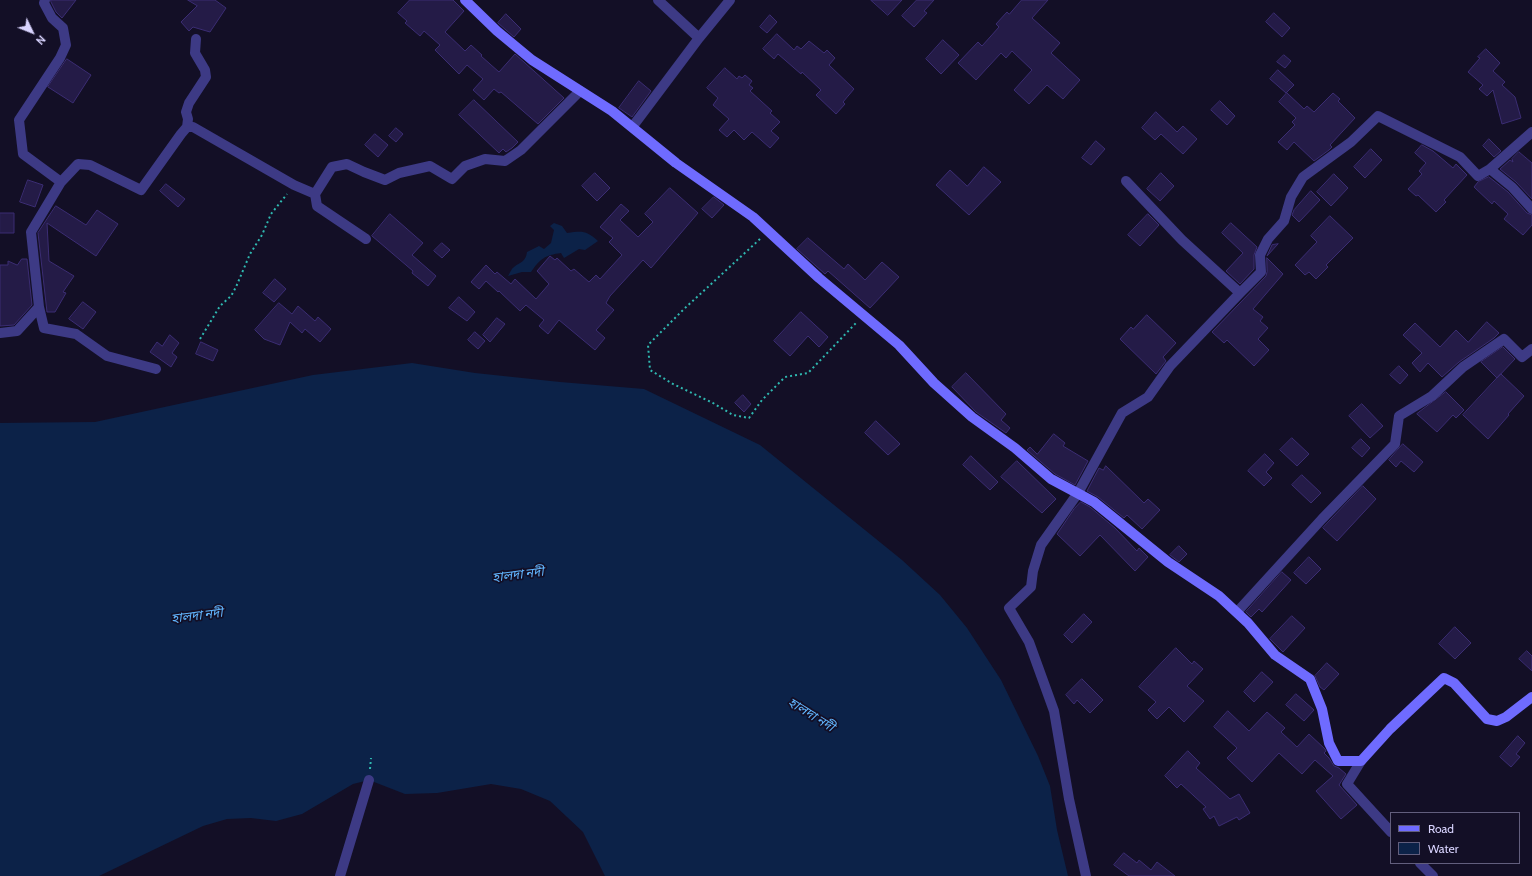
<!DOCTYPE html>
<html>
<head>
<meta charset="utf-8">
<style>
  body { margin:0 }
  #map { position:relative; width:1532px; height:876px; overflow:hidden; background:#130f26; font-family:Cabin,sans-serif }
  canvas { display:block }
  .legend { position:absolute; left:1390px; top:812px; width:130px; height:52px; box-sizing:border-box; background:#130f26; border:1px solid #625e7d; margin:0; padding:5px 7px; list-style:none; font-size:12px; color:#d9d4ff }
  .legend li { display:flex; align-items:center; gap:8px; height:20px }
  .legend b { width:20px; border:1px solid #625e7d }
  .north { position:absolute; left:12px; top:12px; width:40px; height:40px; -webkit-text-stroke:3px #130f26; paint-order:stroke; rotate:133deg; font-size:11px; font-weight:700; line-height:16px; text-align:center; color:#d9d4ff }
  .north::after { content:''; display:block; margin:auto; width:14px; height:18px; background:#d9d4ff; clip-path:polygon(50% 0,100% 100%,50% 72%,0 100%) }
</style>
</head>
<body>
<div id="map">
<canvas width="1532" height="876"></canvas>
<ul class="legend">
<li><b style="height:5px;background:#6f6bff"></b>Road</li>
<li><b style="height:11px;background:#0c2248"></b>Water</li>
</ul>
<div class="north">N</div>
</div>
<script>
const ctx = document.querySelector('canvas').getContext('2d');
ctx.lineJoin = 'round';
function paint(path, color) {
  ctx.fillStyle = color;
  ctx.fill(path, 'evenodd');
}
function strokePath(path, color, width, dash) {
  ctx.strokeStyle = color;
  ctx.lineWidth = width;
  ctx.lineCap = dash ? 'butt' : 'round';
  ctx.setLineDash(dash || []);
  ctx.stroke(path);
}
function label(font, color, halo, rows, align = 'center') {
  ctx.font = font + ' Cabin,"Noto Sans Bengali",sans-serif';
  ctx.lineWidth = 3.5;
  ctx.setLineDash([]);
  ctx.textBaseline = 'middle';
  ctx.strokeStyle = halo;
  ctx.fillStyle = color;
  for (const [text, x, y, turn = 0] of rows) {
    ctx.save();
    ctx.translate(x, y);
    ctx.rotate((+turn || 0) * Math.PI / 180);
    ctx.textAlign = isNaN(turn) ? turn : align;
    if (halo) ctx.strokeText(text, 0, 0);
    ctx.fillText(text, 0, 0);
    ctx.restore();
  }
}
const water = new Path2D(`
  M554,223L562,226L567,233C582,231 586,230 598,241L585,250L579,249L564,258L561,253C545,255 540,259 531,272H522L508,276C510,273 511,269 514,267C520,262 526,262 527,252L539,246L544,249L551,243L554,230L550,226Z
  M412,363L475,373L560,382L644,389L760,445L902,560L940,595L967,628L1001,680L1038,756L1050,786L1057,830L1068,876H605L583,832L550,801L521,789L491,784L437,793L405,794L369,780L353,784L302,814L276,821L251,818L227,819L203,826L99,876H0V423L95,422L313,375Z`);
const building = new Path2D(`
  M51,0H76L62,18L56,12L51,2Z
  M188,0H215L226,8L210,32L193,27L189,31L181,22L197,6Z
  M410,0H453L464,11L445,32L465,51L471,45L482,55L481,56L499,72L515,54L564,98L538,124L501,92L499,93L494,89L484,100L473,90L483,79L467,65L459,74L435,50L440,45L424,31L420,36L405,23L407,21L398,13Z
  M871,0H902L888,15Z
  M917,0H934L924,11L927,13L914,27L902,16Z
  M1022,0H1048L1032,18L1060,43L1051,53L1080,80L1063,99L1047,85L1029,104L1014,90L1032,70L1012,51L1006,58L1001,53L976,80L958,63L978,42L982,46L999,27L996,24L1007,12L1009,14Z
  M1274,13L1290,28L1282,37L1266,22Z
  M506,14L521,29L514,37L498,23Z
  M770,15L777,22L767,33L760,27Z
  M777,34L794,50L797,46L801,49L809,41L824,53L827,50L835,58L829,65L854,89L843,102L845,104L836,114L816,95L821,90L802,72L801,74L778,54L774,59L763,49Z
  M943,40L959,55L941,74L926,59Z
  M1486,49L1500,63L1493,71L1505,82L1502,85L1515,97L1521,118L1502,124L1493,90L1487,96L1479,89L1483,85L1468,72L1480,58L1478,57Z
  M1284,55L1291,61L1285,68L1277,62Z
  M67,59L91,75L73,103L48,87Z
  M725,68L737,79L739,76L742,78L745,75L752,81L749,85L753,88L750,91L772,111L770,113L780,122L771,131L779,138L770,148L752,132L744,140L734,130L727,137L719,130L729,119L713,105L718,98L707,88Z
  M1278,70L1294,85L1286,93L1270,79Z
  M639,81L651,91L632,117L619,108Z
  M1287,93L1304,109L1307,106L1314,112L1333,93L1340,99L1338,101L1355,118L1330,145L1332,147L1329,150L1314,161L1294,142L1287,150L1278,142L1295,125L1292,122L1296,118L1279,102Z
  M474,100L518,142L512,148L506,152L503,149L499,153L459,115Z
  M1220,101L1235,116L1227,125L1211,110Z
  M1156,112L1177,132L1183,126L1197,139L1183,154L1161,134L1155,140L1142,128Z
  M396,128L403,134L396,142L389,136Z
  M375,134L388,145L378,157L365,145Z
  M1489,139L1501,151L1494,157L1483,146Z
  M1096,141L1105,149L1091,165L1082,158Z
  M1422,145L1433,151L1453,168L1456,164L1467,175L1444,200L1446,202L1436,212L1418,195L1416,196L1408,189L1422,174L1419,171L1426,163L1415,153Z
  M1371,149L1382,160L1365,178L1354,167Z
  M1519,152L1532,163V199L1516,182L1500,169L1510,160L1513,162L1512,159Z
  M984,167L1001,182L969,215L936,185L950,170L967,186Z
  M595,173L610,188L597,201L582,186Z
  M1161,173L1174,186L1160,201L1147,189Z
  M1334,174L1348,188L1331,206L1317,192Z
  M1489,177L1508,192L1527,213L1532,215V225L1523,235L1504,219L1508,214L1494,201L1492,204L1474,187L1478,182Z
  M28,180L43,185L35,207L20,202Z
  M166,184L185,199L178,207L160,191Z
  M670,188L698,213L651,268L643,260L610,296L606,303L614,310L596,330L605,338L595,350L559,320L548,334L539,326L544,320L526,305L520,311L499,291L498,292L486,281L479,289L471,282L486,265L495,274L497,272L511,284L515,279L536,299L549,284L537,271L550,256L555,260L557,258L571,271L574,269L589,282L596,275L600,279L622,255L609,242L613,238L600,227L621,204L629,211L620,220L638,237L653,222L645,214Z
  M1311,191L1320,200L1299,222L1292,215L1294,210Z
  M714,197L724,205L712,218L702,209Z
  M56,206L86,225L97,210L118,224L96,256L47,223L49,261L74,276L63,292L66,293L55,312H47L38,233Z
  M0,213H14V233H0Z
  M390,214L423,243L412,255L436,276L428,286L412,273L413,271L372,236Z
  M1148,214L1159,225L1140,246L1128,235Z
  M1330,216L1353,238L1326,265L1328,267L1316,279L1309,272L1305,275L1295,265L1317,242L1311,236Z
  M1231,223L1257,247L1254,255V269L1240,284L1226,271L1243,253L1222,233Z
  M808,238L844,269L848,264L865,280L882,262L899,277L870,308L828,271L825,274L797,249Z
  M442,243L450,250L442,258L434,251Z
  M1278,244L1267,256L1272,245Z
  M1267,258L1283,274L1253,309L1263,317L1260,321L1268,328L1258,339L1269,350L1254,366L1227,340L1224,343L1212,332L1266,276L1267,272Z
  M22,259H27L32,305L14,325L0,326V265H8V261L17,265Z
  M275,279L286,289L274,302L263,293Z
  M459,297L475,312L467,321L449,308Z
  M83,302L96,312L83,329L69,319Z
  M279,303L292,314L298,306L315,321L318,317L331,329L320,342L305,329L302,333L290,322L280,345L264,339L255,330Z
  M801,312L828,337L819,347L808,336L790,356L774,341Z
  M1147,315L1176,343L1163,357L1166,361L1156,374L1120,339L1131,327L1133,329Z
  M497,318L505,324L490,342L483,335Z
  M1487,322L1499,333L1494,338L1459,362L1442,377L1428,363L1420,372L1412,363L1422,353L1403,335L1415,323L1440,347L1456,330L1468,342Z
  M475,332L485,341L478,349L468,340Z
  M170,335L179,343L172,353L177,357L171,367L150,352L157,342L162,346Z
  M201,342L218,350L213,361L196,354Z
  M1503,347L1515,359L1497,378L1481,362Z
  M1399,366L1408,375L1400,384L1390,375Z
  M966,373L1006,414L1001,420L1010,428L1006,433L976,412L952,387Z
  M1501,374L1524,396L1508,414L1509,415L1488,439L1463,415Z
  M1446,392L1464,410L1456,418L1453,415L1437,432L1417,414Z
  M743,395L751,404L744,412L735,403Z
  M1362,404L1383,426L1370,438L1349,416Z
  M876,421L900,444L888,455L865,433Z
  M1054,434L1065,443L1063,446L1088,461L1075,485L1055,474L1027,450L1030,447L1037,454Z
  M1292,438L1309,454L1297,466L1280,450Z
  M1361,439L1370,448L1362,457L1352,448Z
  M1403,444L1423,462L1414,472L1401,461L1396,467L1389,460Z
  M1265,454L1274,463L1266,472L1272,478L1264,486L1248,471Z
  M971,456L998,482L990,490L963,465Z
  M1017,461L1056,499L1042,513L1001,477Z
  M1106,466L1144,503L1148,499L1160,510L1142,529L1127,515L1124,518L1098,497L1087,491L1099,468L1103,470Z
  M1302,475L1321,493L1311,503L1292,485Z
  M1363,486L1376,499L1337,541L1323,528Z
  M1081,502L1090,507L1115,528L1137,551L1139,548L1148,557L1135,571L1100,535L1080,556L1057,534L1074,509Z
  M1179,546L1187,554L1179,562L1170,555Z
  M1309,557L1321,569L1306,584L1294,573Z
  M1282,572L1291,580L1262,612L1259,609L1251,617L1246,612Z
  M1084,614L1092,622L1072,643L1064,635Z
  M1292,616L1305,628L1283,652L1270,639Z
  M1455,627L1471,643L1455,659L1439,644Z
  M1176,648L1192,664L1194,661L1203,669L1187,686L1204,701L1184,722L1169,707L1157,719L1148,710L1156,702L1139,687Z
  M1527,651L1532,656V671L1519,659Z
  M1327,663L1339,674L1324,690L1320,687L1315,676Z
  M1262,672L1273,682L1254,702L1244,692Z
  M1082,679L1103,700L1090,713L1077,700L1074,704L1066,695Z
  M1296,694L1314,710L1304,721L1286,705Z
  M1228,711L1249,731L1267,712L1285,728L1281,732L1297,747L1309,734L1325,749L1326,751L1324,753L1329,758L1334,766L1339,768L1346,774L1339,785L1357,805L1341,819L1316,791L1333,776L1315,760L1302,774L1279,753L1252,782L1227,758L1237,748L1214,727Z
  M1518,736L1525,743L1516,754L1520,757L1511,767L1500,757Z
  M1188,751L1200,763L1196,768L1230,799L1239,794L1250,813L1239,820L1237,817L1219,826L1214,816L1210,819L1203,809L1206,807L1181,784L1177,788L1165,776Z
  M1124,853L1137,863L1139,860L1151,870L1157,862L1175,876H1129L1114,865Z`);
const path = new Path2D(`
  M760,239L684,309L648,345L650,370L673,384L713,403L733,415L749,418L762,400L785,377L808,373L856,323
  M200,339L220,306L231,296L236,287L250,254L262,235L271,214L287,194
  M370,769L371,758`);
const street = new Path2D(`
  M45,0L44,3L52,18L63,28L66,45L60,58L19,120L23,154L61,182
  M658,0L699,38
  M633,126L699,38L730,0
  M187,127L188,119L186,112L189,103L206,77L205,70L195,53L196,39
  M1490,169L1512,187L1532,209
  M366,239L317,206L315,194L332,167L347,164L364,172L385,180L399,173L430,166L452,179L465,166L485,159L505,161L521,150L580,91
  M1240,293L1261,272L1260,255L1268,239L1284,221L1291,197L1303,177L1351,142L1378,116L1460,157L1478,176L1490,169L1532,132
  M39,307L44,328L76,334L107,356L156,369
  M0,333L17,331L39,307L31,232L61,182L78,164L90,165L141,190L181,134L187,127H193L294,185L315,194
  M1237,612L1322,519L1395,444L1399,416L1432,396L1463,367L1504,339L1522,357L1532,349
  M1361,761L1347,784L1391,832
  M1420,863L1433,876
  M340,876L369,780
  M1086,876L1069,799L1054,711L1029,642L1009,608L1031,587L1033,571L1041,545L1078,493L1122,413L1148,397L1170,366L1240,293L1182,240L1126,181`);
const secondary = new Path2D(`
  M465,0L497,31L532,60L612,111L676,163L753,217L819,278L899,345L934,383L972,417L1015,448L1051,479L1094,502L1168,562L1219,596L1248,623L1275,655L1310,679L1322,709L1329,743L1338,761H1361L1390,729L1444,678L1454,683L1487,719L1497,721L1506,717L1532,697`);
const waterNames = [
  ["হালদা নদী",518,575,-7],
  ["হালদা নদী",197,616,-7],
  ["হালদা নদী",811,715,32]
];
paint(water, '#0c2248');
paint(building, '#241b47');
strokePath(building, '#3b2d73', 1);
strokePath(path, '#2fb8b0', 2, [2, 3]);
strokePath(street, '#3d3a85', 10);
strokePath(secondary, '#6f6bff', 10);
label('italic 13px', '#62b6ff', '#130f26', waterNames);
</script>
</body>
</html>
